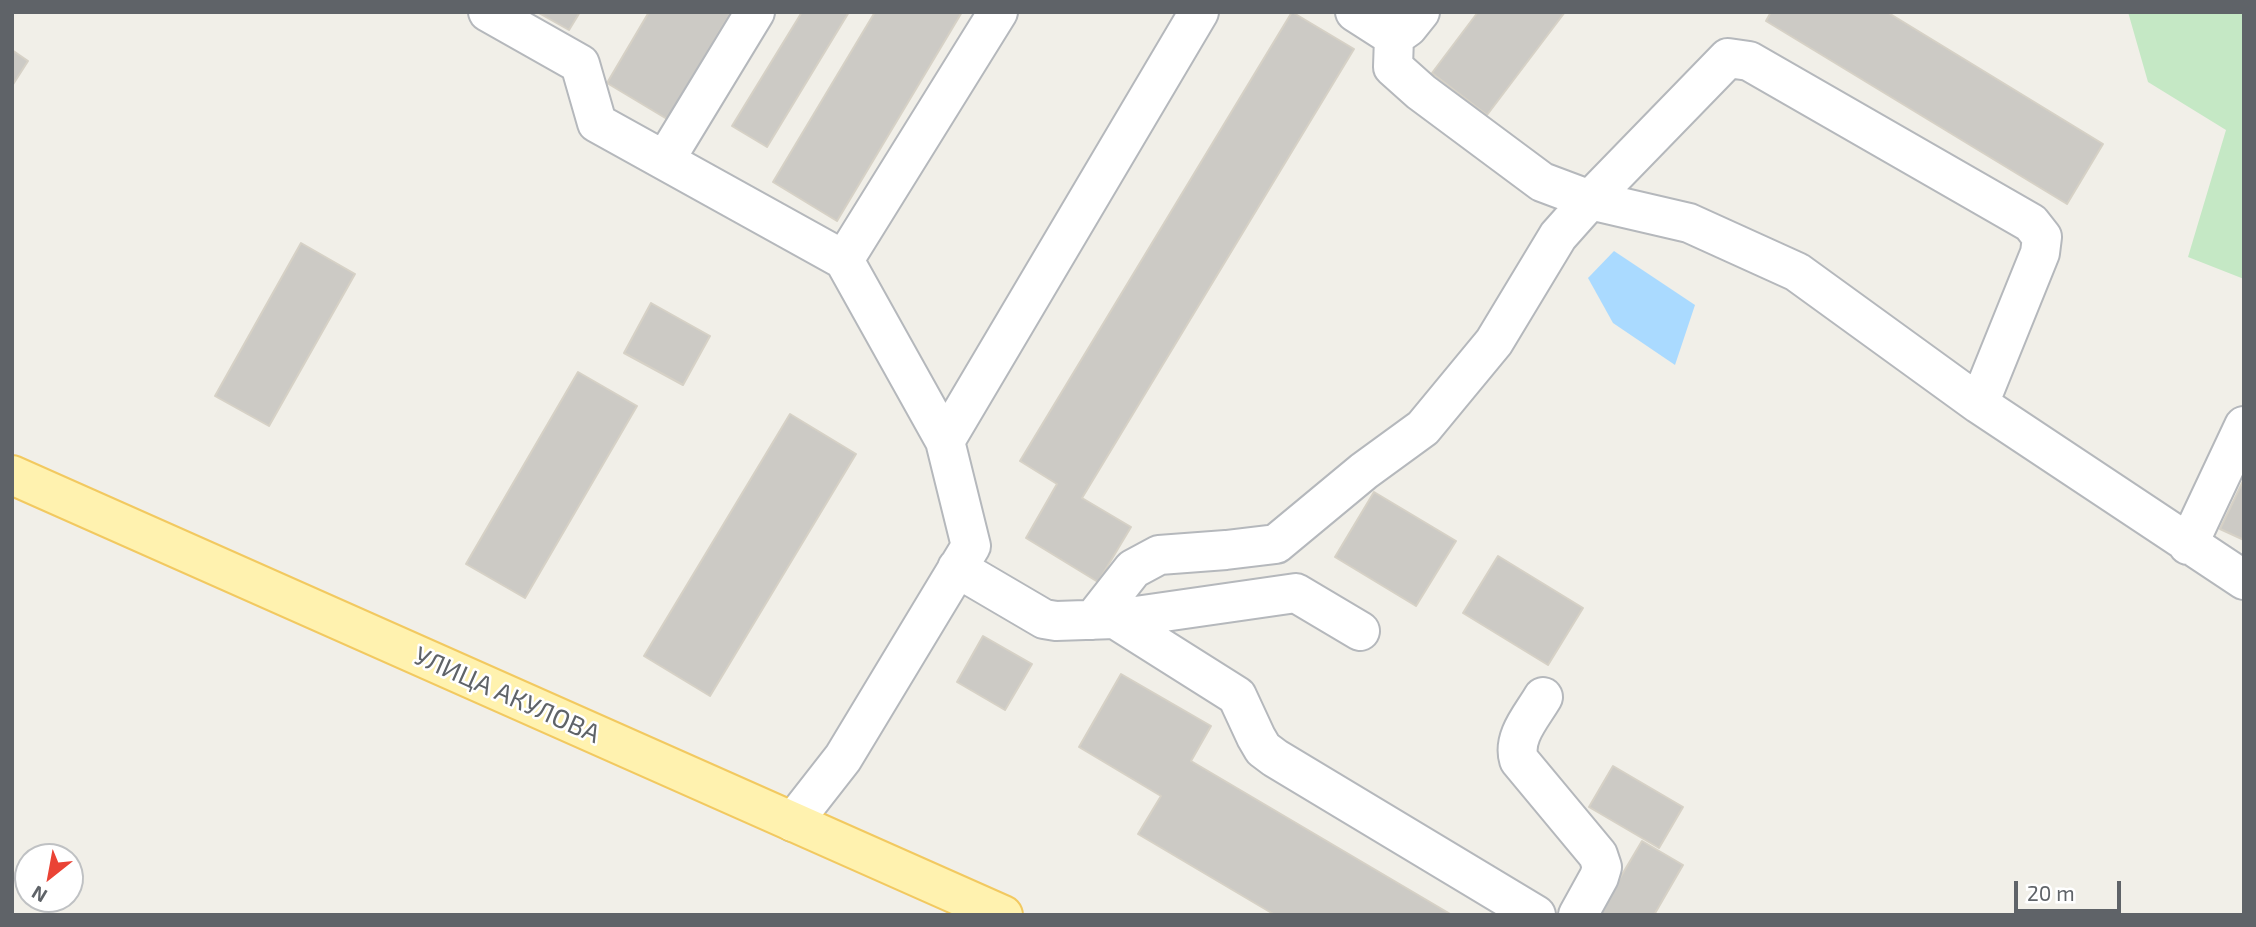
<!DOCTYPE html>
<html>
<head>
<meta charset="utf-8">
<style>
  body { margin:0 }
  #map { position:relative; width:2256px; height:927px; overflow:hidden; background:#f1efe8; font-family:"Exo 2",sans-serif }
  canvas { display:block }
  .frame { position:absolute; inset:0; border:14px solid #5f6368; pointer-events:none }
  .north { position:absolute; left:14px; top:843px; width:70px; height:70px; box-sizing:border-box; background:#fff; border:2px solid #bfc1c3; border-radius:50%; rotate:211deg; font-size:19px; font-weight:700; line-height:28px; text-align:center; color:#5f6368 }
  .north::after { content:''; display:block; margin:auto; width:24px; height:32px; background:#ea4335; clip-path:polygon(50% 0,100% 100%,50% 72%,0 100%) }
  .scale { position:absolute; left:2014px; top:881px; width:107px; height:32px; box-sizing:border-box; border:4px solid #5f6368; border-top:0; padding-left:9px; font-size:21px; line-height:24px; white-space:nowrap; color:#5f6368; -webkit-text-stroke:5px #fff; paint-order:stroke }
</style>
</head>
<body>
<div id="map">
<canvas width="2256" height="927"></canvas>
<div class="frame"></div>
<div class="north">N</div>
<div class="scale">20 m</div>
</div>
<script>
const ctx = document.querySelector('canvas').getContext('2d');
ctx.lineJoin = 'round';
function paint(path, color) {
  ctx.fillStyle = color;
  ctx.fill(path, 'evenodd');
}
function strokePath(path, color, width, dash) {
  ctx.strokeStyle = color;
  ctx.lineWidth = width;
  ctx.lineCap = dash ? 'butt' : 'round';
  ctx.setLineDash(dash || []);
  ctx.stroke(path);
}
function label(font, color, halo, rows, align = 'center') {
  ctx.font = font + ' "Exo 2",sans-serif';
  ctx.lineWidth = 5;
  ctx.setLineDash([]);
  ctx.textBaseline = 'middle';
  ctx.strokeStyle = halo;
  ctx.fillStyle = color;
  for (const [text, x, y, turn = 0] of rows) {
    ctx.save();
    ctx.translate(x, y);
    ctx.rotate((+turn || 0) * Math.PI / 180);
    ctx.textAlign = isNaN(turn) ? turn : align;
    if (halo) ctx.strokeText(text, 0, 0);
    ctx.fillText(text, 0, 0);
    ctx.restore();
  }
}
const green = new Path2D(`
  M2128,12H2244V279L2188,257L2226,130L2148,82Z`);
const water = new Path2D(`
  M1614,251L1695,305L1675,365L1613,323L1588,278Z`);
const building = new Path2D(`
  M537,12H580L569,30Z
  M649,12H731L667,119L607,83Z
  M802,12H849L767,147L732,126Z
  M875,12H962L837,221L773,182Z
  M1292,12L1354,49L1082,498L1131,527L1098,582L1026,538L1057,484L1020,461Z
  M1478,12H1565L1487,115L1432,73Z
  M1771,12H1887L2103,144L2067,204L1766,21Z
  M12,50L28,61L12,86Z
  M301,243L355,274L269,426L215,396Z
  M651,303L710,336L683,385L624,353Z
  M578,372L637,406L525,598L466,564Z
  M790,414L856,454L710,696L644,656Z
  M2244,479V540L2220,529Z
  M1374,492L1456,541L1416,606L1335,557Z
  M1498,556L1583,608L1548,665L1463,613Z
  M983,636L1032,664L1005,710L957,682Z
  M1121,674L1211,726L1191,761L1452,915H1275L1138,834L1161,796L1079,747Z
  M1613,766L1683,807L1659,848L1589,807Z
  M1642,841L1683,865L1654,915H1598Z`);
const minor = new Path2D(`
  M488,12L580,64L597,123L844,260
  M1355,12L1394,37L1393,67L1421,92L1542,182L1590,200L1728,58L1749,61L2031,223L2042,237L2040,253L1979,404
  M1394,37L1408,27L1420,12
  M665,160L755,12
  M945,441L844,260L998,12
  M2188,545L2244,426
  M957,568L1044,619L1056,621L1115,619L1237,696L1256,737L1263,749L1275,758L1536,915
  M1115,619L1296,593L1360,631
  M1093,620L1133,569L1159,555L1226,550L1276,544L1364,471L1423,428L1494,342L1558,236L1590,200L1689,223L1797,272L1979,404L2244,580
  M1543,697C1532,716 1512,737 1519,760L1598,855L1602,867L1599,877L1578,915
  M793,822L843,758L971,546L945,441L1199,12`);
const major = new Path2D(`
  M12,475L1003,915`);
const streetNames = [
  ["УЛИЦА АКУЛОВА",507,695,24]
];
paint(green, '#c5e8c5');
paint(water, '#aadaff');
paint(building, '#cccac5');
strokePath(building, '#d6d1c6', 2);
strokePath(minor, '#b5b8bc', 42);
strokePath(major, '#f2c960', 42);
strokePath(minor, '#fff', 38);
strokePath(major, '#fff2af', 38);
label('26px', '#5f6368', '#fff', streetNames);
</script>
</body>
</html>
